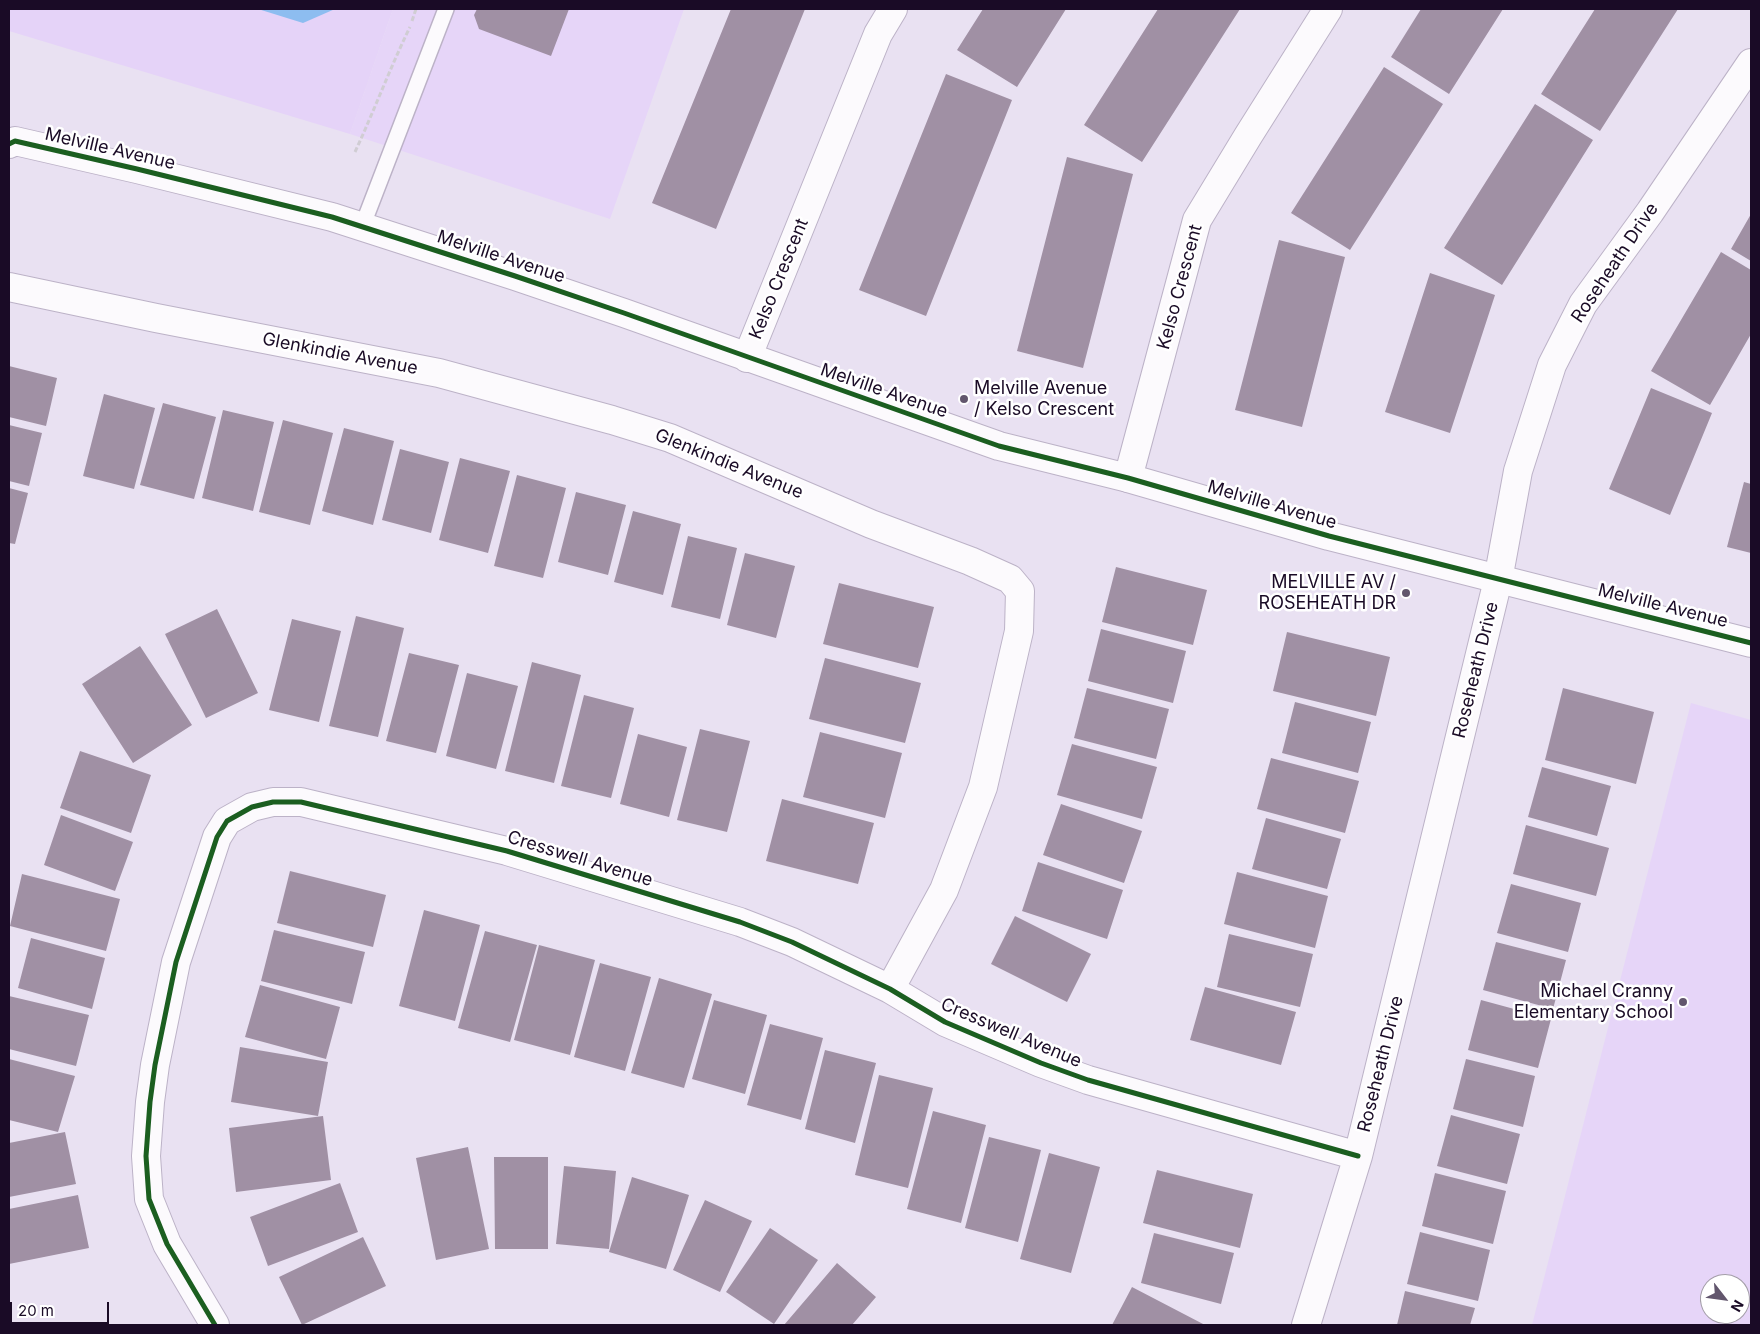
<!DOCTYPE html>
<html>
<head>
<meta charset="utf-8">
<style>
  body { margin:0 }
  #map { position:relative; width:1760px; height:1334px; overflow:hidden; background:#e9e1f2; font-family:Inter,sans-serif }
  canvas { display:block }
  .frame { position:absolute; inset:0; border:10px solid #1a0b26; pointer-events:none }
  .north { position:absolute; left:1700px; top:1274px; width:50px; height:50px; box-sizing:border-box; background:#fff; border:1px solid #a39da8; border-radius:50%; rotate:120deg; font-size:14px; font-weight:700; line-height:20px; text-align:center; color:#1a0b26 }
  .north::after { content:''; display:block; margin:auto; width:18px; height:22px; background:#62566d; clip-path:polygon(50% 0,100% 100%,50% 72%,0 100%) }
  .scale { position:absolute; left:10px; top:1302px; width:99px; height:22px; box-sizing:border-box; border:2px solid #1a0b26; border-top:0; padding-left:6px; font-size:15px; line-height:18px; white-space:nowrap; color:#1a0b26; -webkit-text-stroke:4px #fff; paint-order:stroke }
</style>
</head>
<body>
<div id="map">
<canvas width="1760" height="1334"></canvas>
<div class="frame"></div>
<div class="north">N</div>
<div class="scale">20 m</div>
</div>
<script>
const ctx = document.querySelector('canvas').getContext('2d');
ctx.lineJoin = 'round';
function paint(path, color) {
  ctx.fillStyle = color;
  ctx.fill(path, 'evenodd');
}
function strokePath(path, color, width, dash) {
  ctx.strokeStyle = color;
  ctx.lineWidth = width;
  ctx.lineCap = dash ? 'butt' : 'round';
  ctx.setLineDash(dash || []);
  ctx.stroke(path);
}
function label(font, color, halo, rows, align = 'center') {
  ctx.font = font + ' Inter,sans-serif';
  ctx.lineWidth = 5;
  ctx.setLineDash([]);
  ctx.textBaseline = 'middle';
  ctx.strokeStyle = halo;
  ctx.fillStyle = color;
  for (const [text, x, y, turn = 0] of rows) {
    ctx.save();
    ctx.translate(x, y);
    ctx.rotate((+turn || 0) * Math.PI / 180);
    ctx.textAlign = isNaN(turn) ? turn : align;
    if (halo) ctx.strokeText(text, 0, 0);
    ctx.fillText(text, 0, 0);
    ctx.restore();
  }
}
const built = new Path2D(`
  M393,9H684L610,219L350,134Z
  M1691,703L1751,720V1325H1532ZM1710,1284H1740V1314H1710Z`);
const green = new Path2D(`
  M9,9H393L350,134L9,31Z`);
const water = new Path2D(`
  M258,9H335L303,23Z`);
const building = new Path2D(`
  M477,9H569L551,56L479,29L474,15Z
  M731,9H805L716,229L652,203Z
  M983,9H1066L1017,87L957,50Z
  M1158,9H1240L1142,162L1084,125Z
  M1421,9H1503L1449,94L1391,57Z
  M1595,9H1678L1600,131L1541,94Z
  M1384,67L1443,104L1350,250L1291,213Z
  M946,74L1012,100L926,316L859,290Z
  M1535,104L1593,140L1502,285L1444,248Z
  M1067,157L1133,174L1083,368L1017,351Z
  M1751,214V261L1731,249Z
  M1279,240L1345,257L1302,427L1235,410Z
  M1721,252L1751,270V334L1710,405L1651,371Z
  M1430,273L1495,295L1450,433L1385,412Z
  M9,366L57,378L46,426L9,417Z
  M1651,388L1712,413L1670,515L1609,489Z
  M104,394L155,408L134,489L83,476Z
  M163,403L216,417L194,499L140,485Z
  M223,410L274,422L253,511L202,498Z
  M283,420L333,433L310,525L259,512Z
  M9,425L42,433L29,486L9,481Z
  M344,428L394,441L373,525L322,511Z
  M400,449L449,462L431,533L382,520Z
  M460,458L510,471L488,553L439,540Z
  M517,475L566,488L543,578L494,566Z
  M1744,482L1751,484V553L1727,547Z
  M9,488L28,493L15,544L9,543Z
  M576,492L626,505L608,575L558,562Z
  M633,511L681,524L663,595L614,582Z
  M688,536L737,548L720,619L671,607Z
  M745,553L795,566L776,638L727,625Z
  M1116,567L1207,590L1193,645L1102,622Z
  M839,583L934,607L918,668L823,644Z
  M217,609L258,693L206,718L165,634Z
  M356,616L404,628L378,737L329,726Z
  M292,619L341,631L319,722L269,710Z
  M1101,629L1186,651L1173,703L1088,681Z
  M1287,632L1390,657L1376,716L1273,691Z
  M140,646L192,725L133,763L82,684Z
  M409,653L459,665L436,753L386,741Z
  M825,658L921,683L905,743L809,719Z
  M532,662L581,675L554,783L505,771Z
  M467,673L518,686L496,769L446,756Z
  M1087,688L1169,709L1156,759L1074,738Z
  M1563,688L1654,712L1636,784L1545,760Z
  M584,695L634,708L611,798L561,786Z
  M1295,702L1371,722L1358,773L1282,753Z
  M700,729L750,741L727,832L677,820Z
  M820,732L902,753L885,818L803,797Z
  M638,734L687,747L669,817L620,804Z
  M1072,744L1157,767L1142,819L1057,795Z
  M80,751L151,775L131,833L60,808Z
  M1271,758L1359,781L1345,833L1257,809Z
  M1542,767L1611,786L1597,836L1528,817Z
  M782,799L874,823L858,884L766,861Z
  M1061,804L1142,831L1124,883L1043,855Z
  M61,815L133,842L115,891L44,865Z
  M1266,818L1341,839L1327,889L1252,869Z
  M1526,825L1609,848L1596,896L1513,874Z
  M1038,862L1123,890L1107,939L1022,911Z
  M290,871L386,895L373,947L277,923Z
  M1237,872L1328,896L1315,948L1224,924Z
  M22,874L120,899L106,951L10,926Z
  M1511,884L1581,903L1568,952L1497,933Z
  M424,910L480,925L455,1021L399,1006Z
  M1015,916L1091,954L1067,1002L991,964Z
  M274,930L365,952L352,1004L261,981Z
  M485,931L537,945L510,1042L458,1028Z
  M1229,934L1313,954L1300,1007L1217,987Z
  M31,938L105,958L92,1009L18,988Z
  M1496,942L1566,960L1553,1009L1483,990Z
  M539,945L595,960L570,1055L514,1040Z
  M600,963L651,977L625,1071L574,1057Z
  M659,978L712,994L684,1088L631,1073Z
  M260,985L340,1007L326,1059L245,1037Z
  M1205,987L1296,1012L1281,1065L1190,1040Z
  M9,996L89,1015L76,1066L9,1049Z
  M714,1000L767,1015L745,1094L692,1079Z
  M1481,1000L1551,1019L1538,1068L1468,1050Z
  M770,1024L823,1038L801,1120L747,1105Z
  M240,1047L328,1062L318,1116L231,1102Z
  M825,1050L876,1063L855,1143L805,1129Z
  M9,1059L75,1076L58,1132L9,1120Z
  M1466,1059L1535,1076L1523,1127L1453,1109Z
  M879,1075L933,1088L908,1188L855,1175Z
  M933,1111L986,1125L961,1223L907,1209Z
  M1451,1115L1520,1134L1507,1184L1437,1166Z
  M323,1116L331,1180L236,1192L229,1128Z
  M65,1132L76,1184L9,1197V1143Z
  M989,1137L1041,1150L1018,1242L965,1228Z
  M468,1147L489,1249L436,1260L416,1158Z
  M1049,1153L1100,1167L1071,1273L1020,1259Z
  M494,1157H548V1249H495Z
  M564,1166L616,1171L609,1249L556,1244Z
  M1157,1170L1253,1194L1240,1248L1143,1223Z
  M1435,1173L1506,1191L1493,1244L1422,1226Z
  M632,1177L689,1195L666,1269L609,1252Z
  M340,1183L358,1232L268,1266L250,1217Z
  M78,1195L89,1248L9,1264V1209Z
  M705,1200L752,1221L720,1292L673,1270Z
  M770,1228L818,1260L774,1324L726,1292Z
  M1420,1232L1490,1250L1478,1301L1407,1284Z
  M1154,1233L1234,1253L1221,1304L1141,1283Z
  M363,1237L386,1286L302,1325L279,1277Z
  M837,1263L876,1297L852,1325H784Z
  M1132,1287L1205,1325H1112Z
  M1405,1291L1475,1308L1470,1325H1397Z`);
const path = new Path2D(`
  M412,21L416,9
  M355,152C374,111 390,68 410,27`);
const service = new Path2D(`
  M362,227L446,9`);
const minor = new Path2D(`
  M9,287L156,318L439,373L612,420L670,438L871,524L970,561L1010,579L1020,591L1019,631L983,787L944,890L890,989
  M747,358L878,34L893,9
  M1128,478L1197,220L1248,136L1328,9
  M215,1325L167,1244L149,1199L146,1156L150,1102L155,1065L176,962L217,837L227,821L252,807L273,802H301L507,851L740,922L792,942L890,989L945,1022L1041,1063L1088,1080L1358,1156
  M1306,1325L1358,1156L1498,580L1518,471L1552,365L1583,304L1650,212L1751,63`);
const tertiary = new Path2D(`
  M9,144L15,141L137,169L332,217L515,276L624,313L999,446L1128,478L1329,536L1751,643`);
const cycleway = new Path2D(`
  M9,144L15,141L137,169L332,217L515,276L624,313L999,446L1128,478L1329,536L1751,643
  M215,1325L167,1244L149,1199L146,1156L150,1102L155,1065L176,962L217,837L227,821L252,807L273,802H301L507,851L740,922L792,942L890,989L945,1022L1041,1063L1088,1080L1358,1156`);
const markers = [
  [964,399,5,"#62566d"],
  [1406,593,5,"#62566d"],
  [1683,1002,5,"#62566d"]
];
const streetNames = [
  ["Melville Avenue",110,149,13],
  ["Melville Avenue",501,257,18],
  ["Roseheath Drive",1615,263,-56],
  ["Kelso Crescent",779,279,-68],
  ["Kelso Crescent",1180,287,-75],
  ["Glenkindie Avenue",340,354,11],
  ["Melville Avenue",884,391,19],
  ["Glenkindie Avenue",729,464,22],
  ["Melville Avenue",1272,505,16],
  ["Melville Avenue",1663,606,14],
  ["Roseheath Drive",1476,670,-76],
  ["Cresswell Avenue",580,859,17],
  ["Cresswell Avenue",1011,1033,23],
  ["Roseheath Drive",1381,1064,-76]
];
const poiNames = [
  ["Melville Avenue",974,389,"left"],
  ["/ Kelso Crescent",974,410,"left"],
  ["MELVILLE AV /",1396,583],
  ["ROSEHEATH DR",1396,604],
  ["Michael Cranny",1673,992],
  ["Elementary School",1673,1013]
];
paint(built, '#e6d5f8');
paint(green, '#e5d3f8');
paint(water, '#8dbdf0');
paint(building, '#a090a4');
strokePath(service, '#bcb2c7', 18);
strokePath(minor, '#bcb2c7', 30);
strokePath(tertiary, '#bcb2c7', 30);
strokePath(path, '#d0cdd3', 3, [5, 2.5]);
strokePath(service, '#fcfafd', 15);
strokePath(minor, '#fcfafd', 28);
strokePath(tertiary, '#fcfafd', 28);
strokePath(cycleway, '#1b5e20', 5);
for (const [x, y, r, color] of markers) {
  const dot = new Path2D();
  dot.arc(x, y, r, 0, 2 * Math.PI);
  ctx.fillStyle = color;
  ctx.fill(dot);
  strokePath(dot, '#fff', 2);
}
label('18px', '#1a0b26', '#fff', streetNames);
label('18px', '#1a0b26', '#fff', poiNames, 'right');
</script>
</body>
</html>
